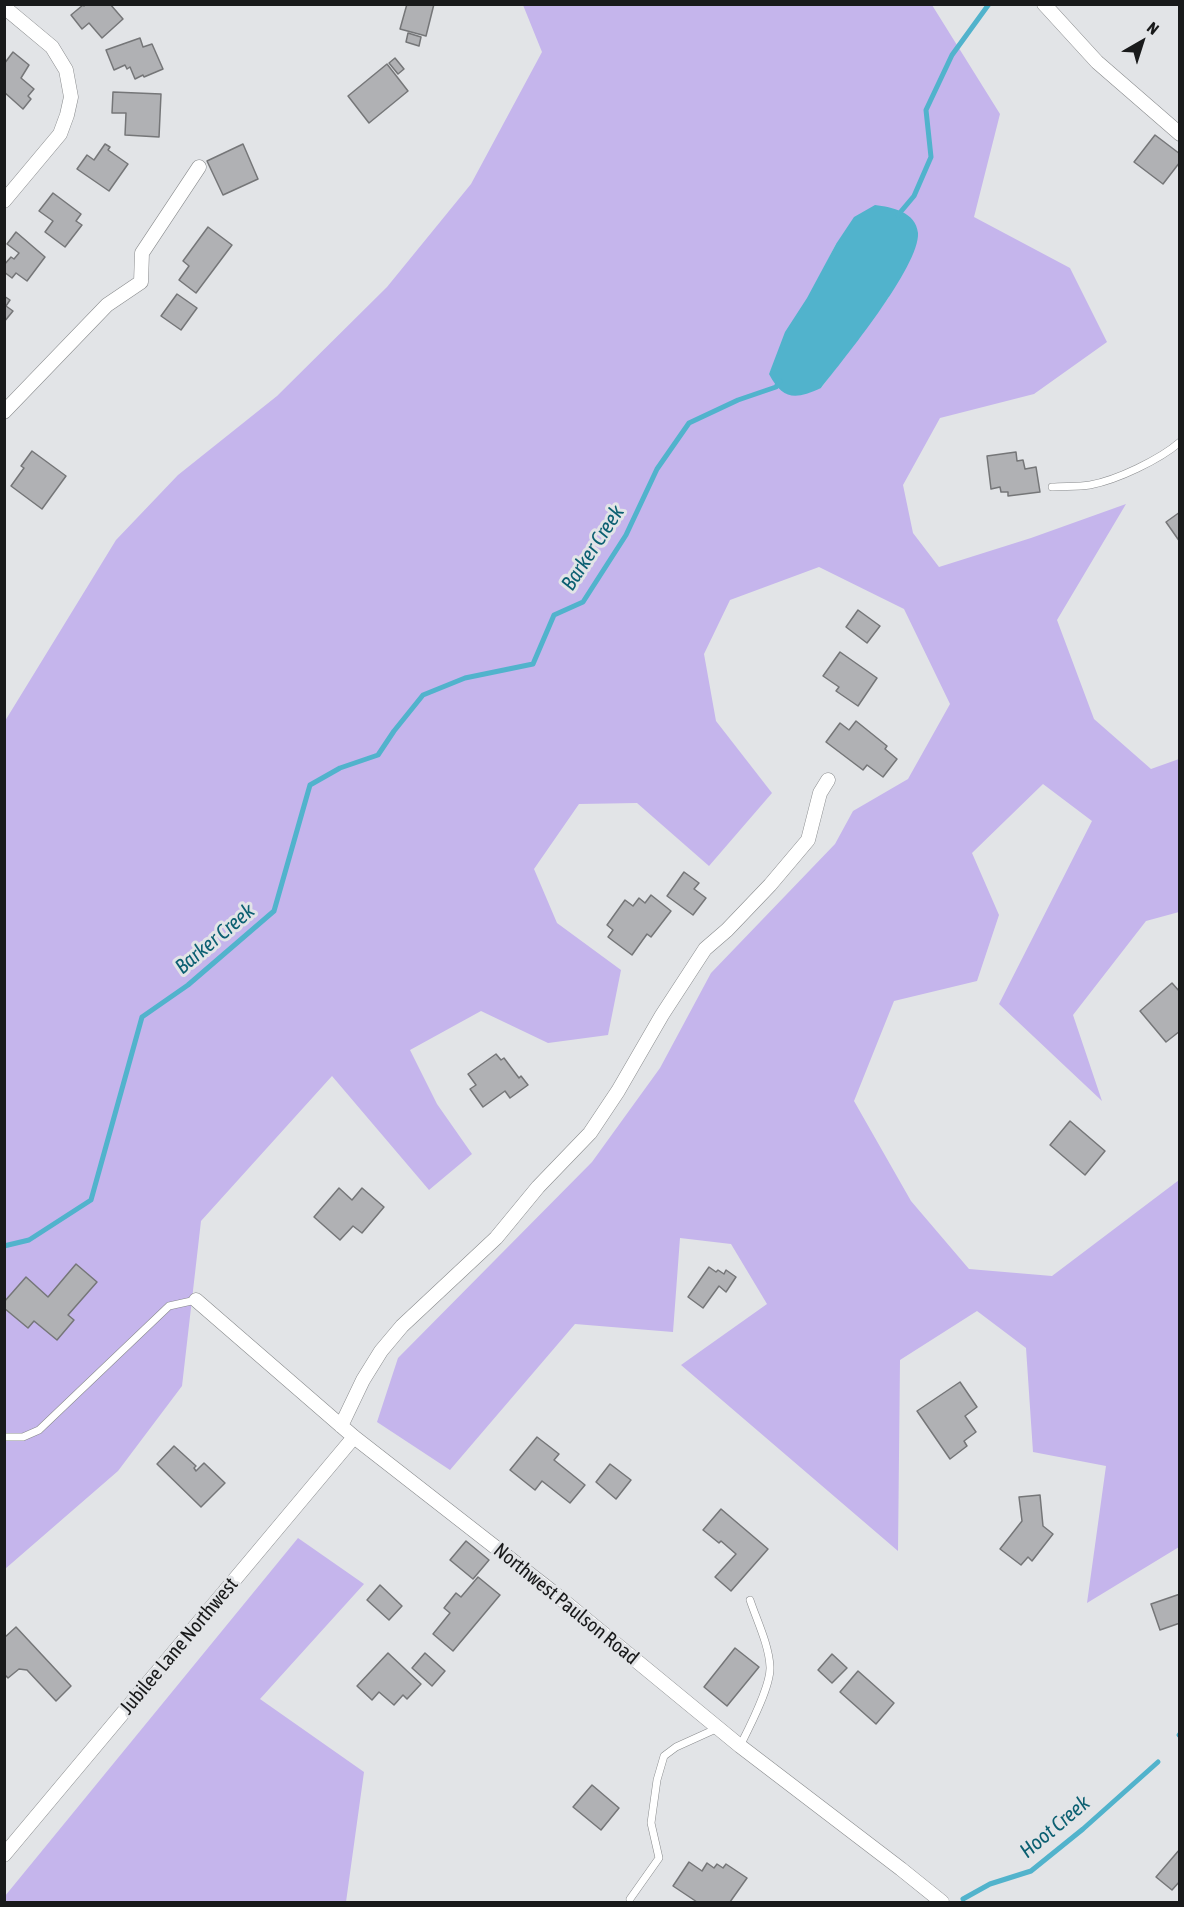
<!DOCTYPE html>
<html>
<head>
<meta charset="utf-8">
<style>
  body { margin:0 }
  #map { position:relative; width:1184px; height:1907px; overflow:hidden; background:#e2e4e7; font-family:"Asap Condensed",sans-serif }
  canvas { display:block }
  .frame { position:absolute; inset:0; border:6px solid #191a1b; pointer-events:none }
  .north { position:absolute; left:1112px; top:12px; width:60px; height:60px; -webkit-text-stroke:4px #e2e4e7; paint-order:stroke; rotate:39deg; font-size:16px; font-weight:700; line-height:24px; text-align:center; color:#191a1b }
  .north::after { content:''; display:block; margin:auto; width:21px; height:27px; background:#191a1b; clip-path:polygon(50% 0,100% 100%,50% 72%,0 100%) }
</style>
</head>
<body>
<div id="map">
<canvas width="1184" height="1907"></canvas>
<div class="frame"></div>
<div class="north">N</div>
</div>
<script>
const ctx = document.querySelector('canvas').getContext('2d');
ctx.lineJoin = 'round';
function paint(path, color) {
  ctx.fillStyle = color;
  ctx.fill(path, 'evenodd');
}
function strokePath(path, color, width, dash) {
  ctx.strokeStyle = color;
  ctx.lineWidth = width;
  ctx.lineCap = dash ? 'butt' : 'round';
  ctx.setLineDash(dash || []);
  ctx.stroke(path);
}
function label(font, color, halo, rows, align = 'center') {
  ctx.font = font + ' "Asap Condensed",sans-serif';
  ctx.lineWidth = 6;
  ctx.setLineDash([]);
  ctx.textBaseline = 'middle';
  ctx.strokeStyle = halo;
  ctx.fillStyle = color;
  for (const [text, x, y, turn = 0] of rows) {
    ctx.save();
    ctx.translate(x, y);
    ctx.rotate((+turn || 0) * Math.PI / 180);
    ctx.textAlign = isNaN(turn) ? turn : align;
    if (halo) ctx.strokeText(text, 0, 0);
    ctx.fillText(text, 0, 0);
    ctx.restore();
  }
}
const green = new Path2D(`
  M523,5H932L1000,114L974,217L1070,268L1107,342L1034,394L940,418L903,485L913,533L939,567L1031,538L1126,504L1057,620L1094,719L1151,769L1179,759V912L1146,921L1073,1015L1102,1101L999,1004L1092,821L1043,784L972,853L999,915L977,981L894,1001L854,1101L911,1201L969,1269L1052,1276L1179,1180V1547L1087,1603L1106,1466L1033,1452L1026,1348L977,1311L900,1360L898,1551L681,1365L767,1304L731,1244L680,1238L673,1332L575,1324L450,1470L377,1422L398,1358L592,1162L660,1068L711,973L835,844L853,811L908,779L950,704L904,609L819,567L730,600L704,654L716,721L772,793L709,866L637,803L579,804L534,869L557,923L621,970L608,1035L548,1043L481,1011L410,1050L437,1104L472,1154L429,1190L332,1076L201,1221L182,1386L118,1471L5,1569V721L116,540L178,475L277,396L387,287L471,184L542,52ZM836,244L889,297L821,388L769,374Z
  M298,1538L364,1584L260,1699L364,1772L346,1902H5V1896Z`);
const water = new Path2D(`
  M875,205C892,207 916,212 918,233C920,266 843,360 821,388C795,400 783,400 769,374L785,332L807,298L836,244L854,217Z`);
const stream = new Path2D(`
  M898,215L914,196L931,157L926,110L952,55L989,4
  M4,1246L29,1240L91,1200L142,1017L188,985L274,911L310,785L340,768L378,755L394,731L423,695L465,678L533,664L554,615L583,602L626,535L657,469L689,423L738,400L776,387L780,381
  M1179,1735L1180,1734
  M963,1899L990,1884L1031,1871L1083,1829L1158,1762`);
const building = new Path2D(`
  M87,4H110L123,19L102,38L89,23L82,29L71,15L83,5L84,6Z
  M407,4H434L426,36L400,29Z
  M408,33L421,37L419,46L406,42Z
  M140,38L143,47L152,44L163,69L144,77L143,75L135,79L130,67L127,69L125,65L114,70L106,50Z
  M13,52L29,65L21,78L34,89L28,96L31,99L23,109L4,92V64Z
  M395,58L404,69L398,74L389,63Z
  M387,64L408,91L369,123L348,96Z
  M113,92L161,94L159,137L125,135L126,113H112Z
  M1155,135L1180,154V162L1163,184L1134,162Z
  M105,144L110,147L108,150L128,164L109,191L77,169L87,155L94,160Z
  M243,144L258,179L223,195L207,161Z
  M53,193L81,214L76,221L82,225L65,247L45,232L53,221L39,211Z
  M208,227L232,245L196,293L179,280L189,266L183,261Z
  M16,232L45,257L27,281L16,273L12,278L4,272V265L11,257L14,259L19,253L7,244Z
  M177,294L197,308L181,330L161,316Z
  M4,296L10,300L6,306L13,311L4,322Z
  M32,451L66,476L42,509L11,486L24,468L21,466Z
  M1016,452L1017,461L1023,460L1025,469L1036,467L1040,492L1008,496V492H1001L1000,487L991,489L987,456Z
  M1180,512V542L1166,522Z
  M858,610L880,626L867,643L846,627Z
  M840,652L877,678L858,706L836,691L839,687L823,676Z
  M856,721L887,746L885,749L897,759L883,777L867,765L863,770L826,742L840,723L849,730Z
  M684,872L699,883L694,889L706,898L693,915L667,896Z
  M651,895L671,911L651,937L647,934L632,955L608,937L613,930L607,925L625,900L633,906L639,898L645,903Z
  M1172,983L1180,992V1031L1166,1042L1140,1011Z
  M496,1054L501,1060L504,1058L519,1078L521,1076L528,1085L510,1098L505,1091L483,1107L470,1089L476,1085L468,1074Z
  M1070,1121L1105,1151L1085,1175L1050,1145Z
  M339,1188L352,1200L362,1188L384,1207L362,1233L353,1226L340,1240L314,1217Z
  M76,1264L97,1282L68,1315L74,1320L57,1340L34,1321L28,1328L4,1308V1302L26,1277L48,1297Z
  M709,1267L716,1272L718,1270L724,1274L726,1270L736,1277L726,1292L719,1286L703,1308L688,1297Z
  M960,1382L977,1407L965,1416L976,1432L964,1441L967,1446L950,1459L917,1411Z
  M537,1437L559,1454L554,1460L585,1485L570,1503L542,1481L535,1490L510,1470Z
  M174,1446L196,1466L194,1468L196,1471L204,1463L225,1483L201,1507L157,1464Z
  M610,1464L631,1480L616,1499L596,1482Z
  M1040,1495L1043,1526L1053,1534L1032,1561L1028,1557L1021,1565L1000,1549L1022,1521L1019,1497Z
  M721,1509L768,1549L731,1591L715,1577L736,1554L721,1541L719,1543L703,1530Z
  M466,1541L489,1560L473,1579L450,1560Z
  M478,1577L500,1595L453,1651L433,1634L450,1613L444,1608L456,1593L461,1597Z
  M380,1585L402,1606L389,1620L367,1600Z
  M1180,1594V1623L1160,1630L1151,1604Z
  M16,1627L71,1686L56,1701L27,1670L19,1669L8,1678L4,1674V1638Z
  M735,1648L759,1667L727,1706L704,1687Z
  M388,1653L421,1684L407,1699L403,1695L394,1705L379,1692L372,1700L357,1686Z
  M425,1653L445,1671L432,1686L412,1668Z
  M832,1654L847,1668L832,1683L818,1670Z
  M858,1671L894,1703L876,1724L840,1692Z
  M592,1785L619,1808L601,1830L573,1807Z
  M1180,1849V1881L1172,1890L1156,1877Z
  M689,1862L702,1871L707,1863L714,1868L717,1864L723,1868L726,1864L747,1878L730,1902H697L673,1886Z`);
const lane = new Path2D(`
  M1052,487C1064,486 1078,487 1090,485C1117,480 1159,460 1180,442
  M4,1437H23L39,1430L169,1306L196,1300
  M740,1746C749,1728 771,1686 770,1667C769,1645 757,1621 750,1600
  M630,1899L659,1858L651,1823L657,1780L664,1756L676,1747L718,1728`);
const street = new Path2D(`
  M1044,4L1097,62L1180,134
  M4,7L52,47L66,70L71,97L67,115L60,134L4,201
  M4,412L107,305L141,282L142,253L199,167
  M196,1300L354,1437L554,1593L740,1746L901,1869L942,1902
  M341,1426L363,1380L381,1351L402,1326L496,1238L538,1187L590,1133L618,1091L662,1015L705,949L727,930L770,885L808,840L820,793L828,780
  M4,1855L354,1437`);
const streetNames = [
  ["Northwest Paulson Road",566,1604,39],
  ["Jubilee Lane Northwest",179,1646,-50]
];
const waterNames = [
  ["Barker Creek",593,548,-57],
  ["Barker Creek",215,939,-40],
  ["Hoot Creek",1055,1827,-40]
];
paint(green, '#c5b5ec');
paint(water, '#51b3cc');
strokePath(stream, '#51b3cc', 5);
paint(building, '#b0b1b4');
strokePath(building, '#757678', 1.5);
strokePath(lane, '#898b8d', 8);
strokePath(street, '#898b8d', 15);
strokePath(lane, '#fff', 7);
strokePath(street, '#fff', 14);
label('20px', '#191a1b', '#e2e4e7', streetNames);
label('italic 21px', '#0b5f71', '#e2e4e7', waterNames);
</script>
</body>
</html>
